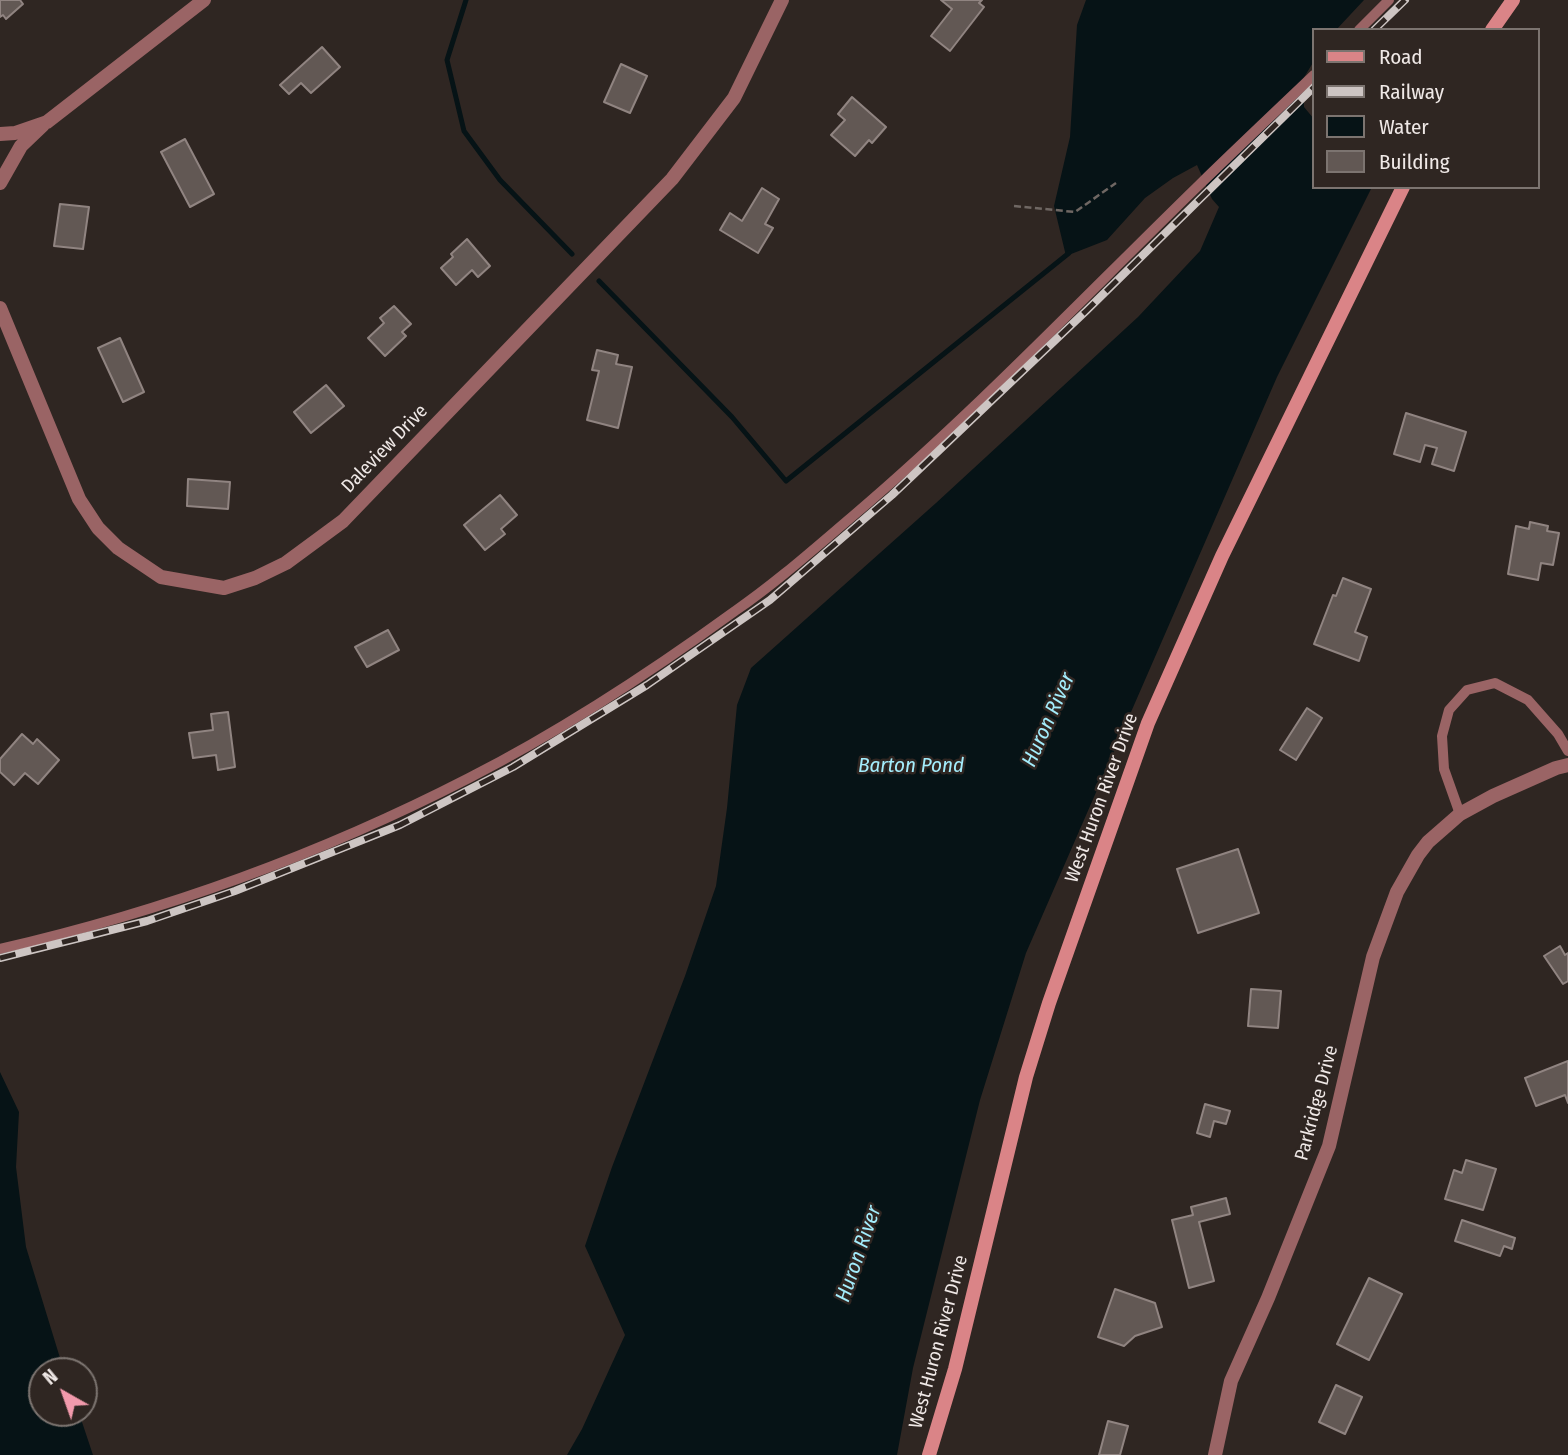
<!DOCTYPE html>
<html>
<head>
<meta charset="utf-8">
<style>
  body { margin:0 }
  #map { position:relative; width:1568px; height:1455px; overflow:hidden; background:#2f2622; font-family:"Fira Sans Condensed",sans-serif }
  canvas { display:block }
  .legend { position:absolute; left:1312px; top:28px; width:228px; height:161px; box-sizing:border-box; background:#2f2622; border:2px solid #7c7470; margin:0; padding:9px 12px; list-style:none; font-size:21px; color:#efe8e6 }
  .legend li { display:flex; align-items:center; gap:14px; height:35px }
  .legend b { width:35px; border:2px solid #7c7470 }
  .north { position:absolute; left:28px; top:1357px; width:70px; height:70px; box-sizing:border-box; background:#2f2622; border:2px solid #7c7470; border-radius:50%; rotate:320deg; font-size:19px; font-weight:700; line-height:28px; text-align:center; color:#efe8e6 }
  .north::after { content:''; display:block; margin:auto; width:24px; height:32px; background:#f29aac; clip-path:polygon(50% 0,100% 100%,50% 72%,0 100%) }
</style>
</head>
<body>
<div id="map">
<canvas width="1568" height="1455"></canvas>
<ul class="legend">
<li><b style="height:9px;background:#da8487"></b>Road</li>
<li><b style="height:9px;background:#cdc5c3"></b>Railway</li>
<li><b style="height:19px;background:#061316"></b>Water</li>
<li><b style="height:19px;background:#625854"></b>Building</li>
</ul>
<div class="north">N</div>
</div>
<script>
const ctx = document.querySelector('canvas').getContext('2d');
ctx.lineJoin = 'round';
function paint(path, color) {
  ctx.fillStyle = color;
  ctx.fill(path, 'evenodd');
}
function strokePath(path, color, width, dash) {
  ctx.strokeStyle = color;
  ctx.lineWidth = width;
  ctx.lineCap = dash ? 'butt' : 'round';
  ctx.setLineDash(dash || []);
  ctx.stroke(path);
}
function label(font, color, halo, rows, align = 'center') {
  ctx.font = font + ' "Fira Sans Condensed",sans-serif';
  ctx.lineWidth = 5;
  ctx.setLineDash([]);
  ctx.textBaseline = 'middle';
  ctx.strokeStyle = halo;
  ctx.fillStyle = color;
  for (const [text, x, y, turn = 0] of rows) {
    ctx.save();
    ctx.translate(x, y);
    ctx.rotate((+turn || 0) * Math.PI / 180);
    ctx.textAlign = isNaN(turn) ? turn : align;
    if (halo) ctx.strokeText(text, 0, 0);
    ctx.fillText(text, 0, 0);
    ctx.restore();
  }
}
const water = new Path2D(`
  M1086,0H1364L1336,30H1314V61L1303,79L1304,107L1314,119V187H1372L1277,377L1026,953L980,1100L913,1368L897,1455H567L582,1429L625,1335L585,1246L612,1167L685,976L716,886L727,808L737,705L751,668L936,503L1138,317L1200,251L1219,207L1212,199L1197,165L1173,178L1145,198L1107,240L1066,256L1054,206L1070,137L1077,25Z
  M0,1072L19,1112L16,1167L26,1247L64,1371H42V1413H79L93,1455H0Z`);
const stream = new Path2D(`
  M466,0L447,60L464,131L500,180L572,254
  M599,281L732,417L786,481L1069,253`);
const building = new Path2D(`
  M0,0H20L23,4L6,19L3,15L0,17Z
  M941,0H982L979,3L984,7L950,51L931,36L952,9Z
  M322,47L340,67L311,93L301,83L289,94L280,85Z
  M621,64L647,76L630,113L604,102Z
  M852,97L886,127L872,143L869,140L855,156L831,135L845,120L838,114Z
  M185,139L214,194L190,207L161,152Z
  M762,188L779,199L765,224L773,228L758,253L720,230L730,213L742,221Z
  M60,204L89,207L83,249L54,246Z
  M467,239L490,266L478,277L472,270L456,285L441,268L453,257L451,254Z
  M394,306L411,324L402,332L406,336L385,356L368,338L384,323L380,318Z
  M120,338L144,392L123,402L98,348Z
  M597,350L618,355L616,364L632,367L618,428L587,420L599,371L592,370Z
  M326,385L344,406L311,433L294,412Z
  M1406,413L1466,432L1454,471L1432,464L1437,448L1425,445L1420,462L1394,454Z
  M188,479L230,482L228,509L187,506Z
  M500,495L517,515L501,529L505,534L485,550L464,525Z
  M1530,522L1548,526L1547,531L1559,533L1553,565L1541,563L1538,580L1508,574L1516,526L1529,529Z
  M1343,578L1371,589L1355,632L1367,637L1359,661L1314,644L1333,595L1336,596Z
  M388,630L399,650L367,667L355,647Z
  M1307,708L1322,718L1296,760L1280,750Z
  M228,712L235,767L218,770L216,755L193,758L189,733L213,730L211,714Z
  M22,734L33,744L37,739L59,760L38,784L25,773L14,785L0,772V759Z
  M1238,849L1259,913L1198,933L1177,869Z
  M1560,946L1565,955L1568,953V981L1563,984L1544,956Z
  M1251,989L1281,991L1278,1028L1248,1026Z
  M1568,1061V1103L1565,1095L1536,1106L1525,1078Z
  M1205,1104L1230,1111L1226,1124L1214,1121L1210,1137L1197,1133Z
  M1466,1160L1496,1169L1483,1210L1445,1199L1454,1170L1462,1173Z
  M1226,1198L1230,1214L1199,1222L1214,1281L1189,1288L1172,1220L1193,1215L1191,1207Z
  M1462,1220L1515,1238L1512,1249L1504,1246L1500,1256L1455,1241Z
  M1369,1278L1402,1294L1369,1360L1337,1344Z
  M1115,1289L1155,1303L1162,1327L1135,1336L1124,1346L1098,1337Z
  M1336,1385L1362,1397L1345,1434L1319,1422Z
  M1108,1421L1128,1426L1120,1455H1099Z`);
const path = new Path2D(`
  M1014,206L1075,212L1116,183`);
const lane = new Path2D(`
  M1359,30L1389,0
  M1460,814L1444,769L1442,736L1449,710L1467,690L1495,683L1528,700L1558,734L1568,751
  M0,949C161,912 321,854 469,778C561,731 651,672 735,611C777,582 815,548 854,515C975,412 1084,297 1198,186C1236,149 1275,112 1314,75`);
const street = new Path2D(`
  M0,134L15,133L47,122L204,0
  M0,183L21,146L43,125
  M0,308L79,499L98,528L118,548L161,577L224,588L255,578L286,563L343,521L672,179L734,98L782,0
  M1215,1455L1231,1381L1268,1298L1329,1146L1373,957L1397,892L1418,855L1428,842L1460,814L1493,796L1556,768L1568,765`);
const secondary = new Path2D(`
  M1492,30L1513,0
  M929,1455L955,1369L1026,1077L1049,1003L1148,723L1222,556L1403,187`);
const rail = new Path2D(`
  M1374,30L1405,0
  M0,958L147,921L235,891L400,825L513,767L647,685L770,600L892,495L1087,310L1314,87`);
const streetNames = [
  ["Daleview Drive",385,449,-46],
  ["West Huron River Drive",1102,798,-70],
  ["Parkridge Drive",1317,1103,-75],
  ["West Huron River Drive",939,1342,-75]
];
const waterNames = [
  ["Huron River",1049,720,-66],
  ["Barton Pond",911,766],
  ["Huron River",859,1254,-71]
];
paint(water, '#061316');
strokePath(stream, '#061316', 5);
paint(building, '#625854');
strokePath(building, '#908481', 2);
strokePath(path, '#6f6763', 2.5, [7, 3.5]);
strokePath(lane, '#9a6465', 10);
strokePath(street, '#9a6465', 14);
strokePath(secondary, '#da8487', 14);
strokePath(rail, '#cdc5c3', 8);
strokePath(rail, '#2f2622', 5, [16]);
label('19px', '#efe8e6', '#2f2622', streetNames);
label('italic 21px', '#a4edfc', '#2f2622', waterNames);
</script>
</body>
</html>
